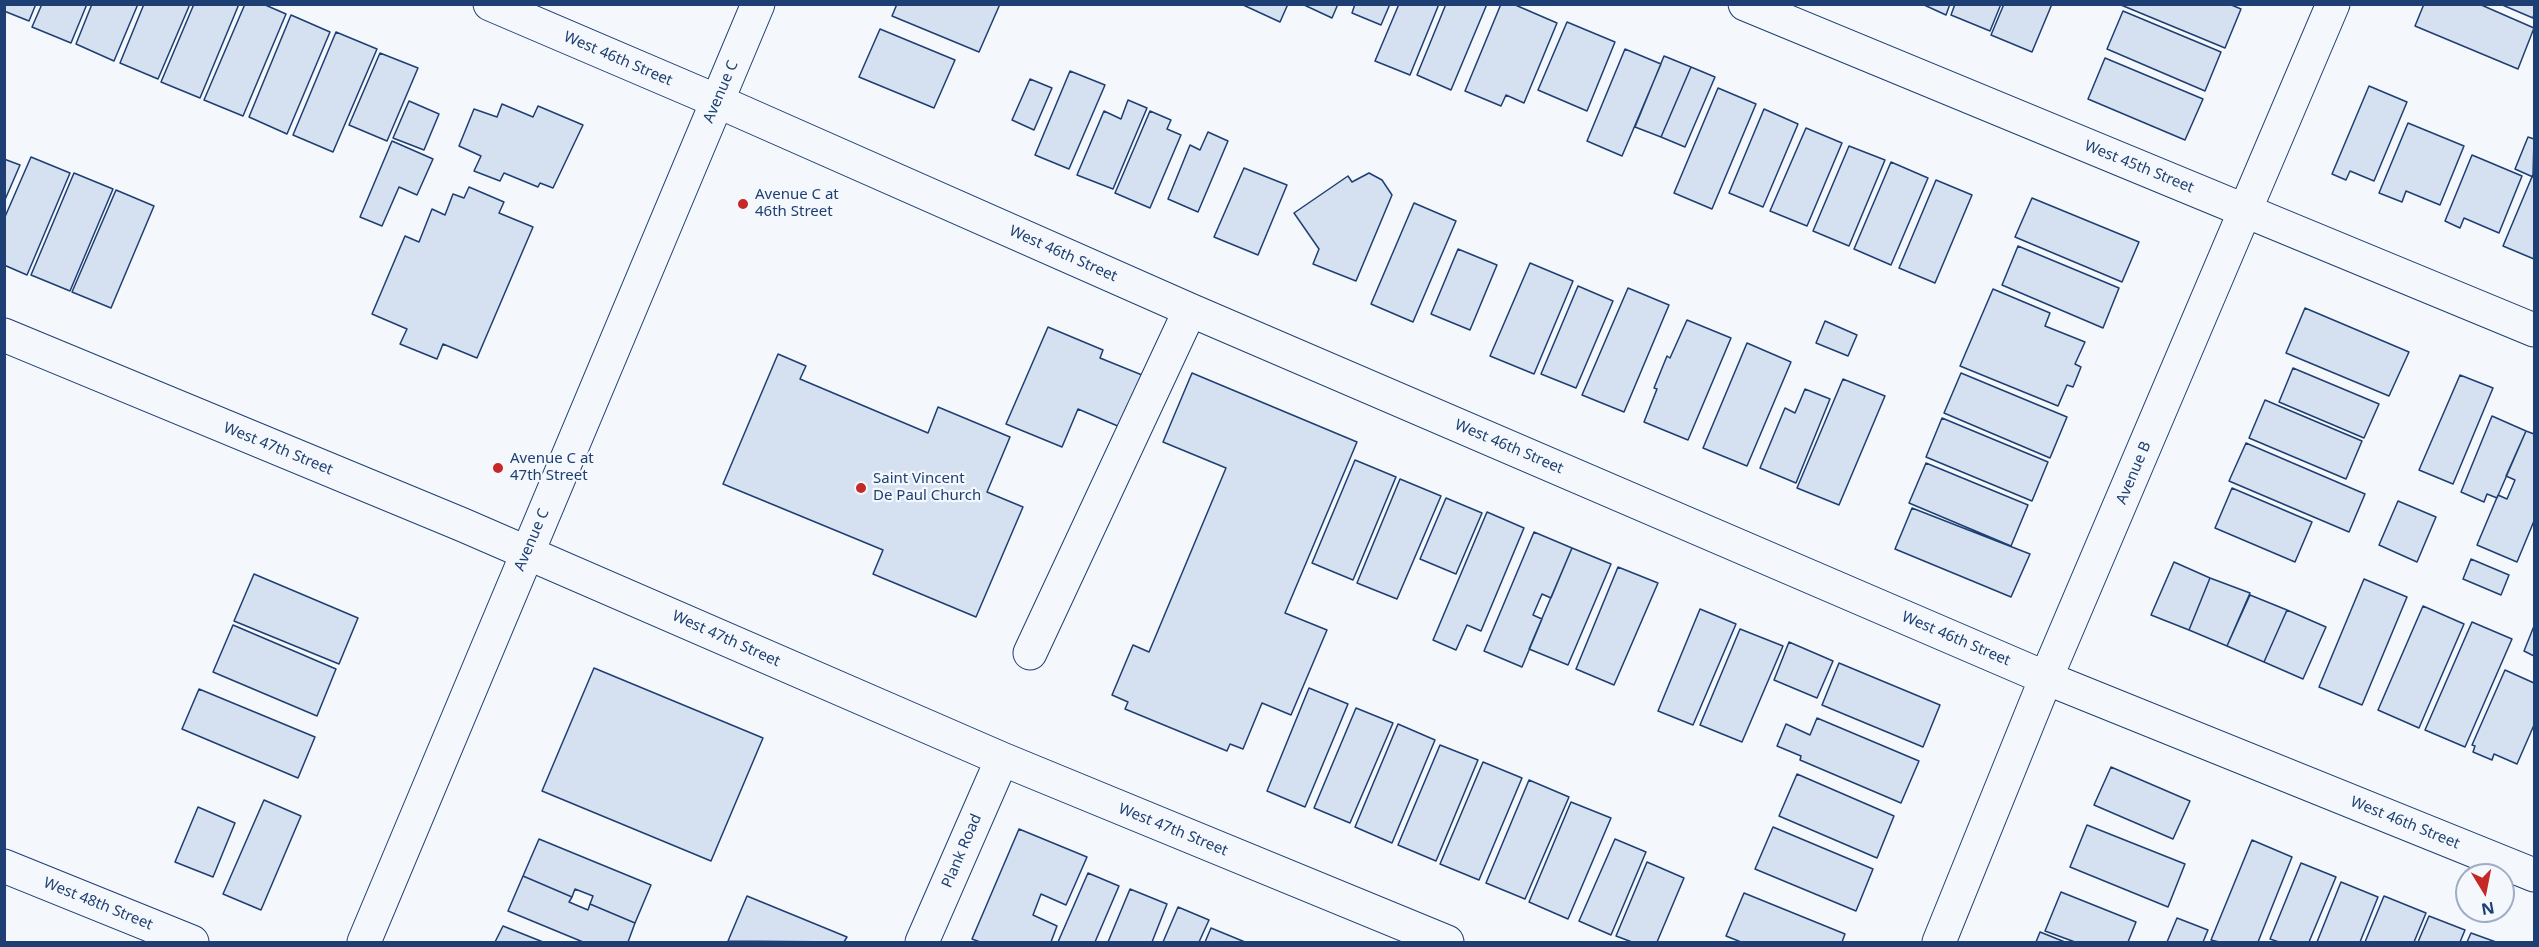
<!DOCTYPE html>
<html>
<head>
<meta charset="utf-8">
<style>
  body { margin:0 }
  #map { position:relative; width:2539px; height:947px; overflow:hidden; background:#f4f7fb; font-family:"Noto Sans",sans-serif }
  canvas { display:block }
  .frame { position:absolute; inset:0; border:6px solid #1d3f73; pointer-events:none }
  .north { position:absolute; left:2455px; top:863px; width:60px; height:60px; box-sizing:border-box; background:#f4f7fb; border:2px solid #9eadc5; border-radius:50%; rotate:170deg; font-size:16px; font-weight:700; line-height:24px; text-align:center; color:#1d3f73 }
  .north::after { content:''; display:block; margin:auto; width:21px; height:27px; background:#c62828; clip-path:polygon(50% 0,100% 100%,50% 72%,0 100%) }
</style>
</head>
<body>
<div id="map">
<canvas width="2539" height="947"></canvas>
<div class="frame"></div>
<div class="north">N</div>
</div>
<script>
const ctx = document.querySelector('canvas').getContext('2d');
ctx.lineJoin = 'round';
function paint(path, color) {
  ctx.fillStyle = color;
  ctx.fill(path, 'evenodd');
}
function strokePath(path, color, width, dash) {
  ctx.strokeStyle = color;
  ctx.lineWidth = width;
  ctx.lineCap = dash ? 'butt' : 'round';
  ctx.setLineDash(dash || []);
  ctx.stroke(path);
}
function label(font, color, halo, rows, align = 'center') {
  ctx.font = font + ' "Noto Sans",sans-serif';
  ctx.lineWidth = 4.5;
  ctx.setLineDash([]);
  ctx.textBaseline = 'middle';
  ctx.strokeStyle = halo;
  ctx.fillStyle = color;
  for (const [text, x, y, turn = 0] of rows) {
    ctx.save();
    ctx.translate(x, y);
    ctx.rotate((+turn || 0) * Math.PI / 180);
    ctx.textAlign = isNaN(turn) ? turn : align;
    if (halo) ctx.strokeText(text, 0, 0);
    ctx.fillText(text, 0, 0);
    ctx.restore();
  }
}
const building = new Path2D(`
  M4,4H36L29,21L4,11Z
  M42,4H87L71,43L32,27Z
  M92,4H138L114,61L76,44Z
  M144,4H190L158,79L120,63Z
  M194,4H239L200,98L161,82Z
  M245,4H263L286,14L243,116L204,100Z
  M897,4H1000L979,52L892,16Z
  M1241,4H1288L1280,22Z
  M1302,4H1338L1332,18Z
  M1355,4H1390L1381,25L1352,13Z
  M1399,4H1439L1410,75L1375,61Z
  M1446,4H1487L1451,90L1417,75Z
  M1501,4H1513L1557,23L1524,103L1506,95L1501,106L1465,91Z
  M1922,4H1950L1946,15Z
  M1955,4H2001L1990,31L1951,15Z
  M2004,4H2052L2032,52L1991,35Z
  M2229,4L2241,9L2225,48L2121,5Z
  M2424,4H2479L2534,28L2518,69L2415,26Z
  M2500,4H2534V14L2533,18Z
  M2123,11L2221,52L2205,91L2107,49Z
  M291,15L330,32L287,134L249,117Z
  M1567,22L1615,42L1587,111L1538,90Z
  M880,29L955,60L934,108L859,77Z
  M336,32L377,49L333,152L293,135Z
  M1625,49L1661,64L1622,156L1587,141Z
  M380,53L418,68L387,141L349,125Z
  M1664,56L1691,67L1661,137L1635,127Z
  M2105,58L2203,99L2185,140L2088,99Z
  M1691,67L1715,77L1685,147L1661,137Z
  M1070,71L1105,85L1069,169L1035,155Z
  M1030,79L1052,88L1034,130L1012,120Z
  M2369,86L2407,102L2374,181L2350,171L2346,180L2332,174Z
  M1718,88L1756,104L1712,209L1674,193Z
  M1128,100L1147,108L1113,189L1077,175L1104,111L1121,119Z
  M409,101L439,114L424,150L393,138Z
  M502,104L533,117L538,106L583,125L553,188L540,183L538,187L504,173L500,181L474,171L481,156L459,146L474,109L497,117Z
  M1764,109L1798,124L1763,207L1729,193Z
  M1150,111L1171,120L1167,129L1181,135L1150,208L1115,193Z
  M2408,123L2464,146L2440,205L2406,191L2402,202L2379,193Z
  M1806,128L1842,143L1807,226L1770,211Z
  M1208,132L1228,141L1198,212L1168,199L1190,145L1200,150Z
  M2528,137L2534,139L2533,177L2515,169Z
  M392,141L433,159L417,195L399,187L382,226L360,217Z
  M1849,146L1885,160L1849,246L1813,231Z
  M2472,155L2522,176L2499,233L2464,218L2460,228L2445,221Z
  M31,157L70,173L27,275L4,265V219Z
  M4,159L20,165L4,202Z
  M1891,162L1928,178L1891,265L1854,249Z
  M1244,168L1287,185L1258,255L1214,237Z
  M2534,172V259L2503,246Z
  M74,173L113,189L70,291L31,275Z
  M1369,173L1382,180L1392,195L1356,281L1313,264L1319,249L1294,213L1348,176L1352,182Z
  M1936,180L1972,195L1935,283L1899,268Z
  M469,187L504,202L499,213L533,227L477,358L443,344L437,359L400,344L407,329L372,314L405,236L419,242L432,209L445,215L453,194L464,198Z
  M116,190L154,206L111,308L72,292Z
  M2032,198L2139,242L2122,282L2015,237Z
  M1414,203L1456,221L1413,322L1371,304Z
  M2018,246L2119,288L2103,328L2002,285Z
  M1458,249L1497,265L1470,330L1431,314Z
  M1530,263L1573,281L1534,374L1490,356Z
  M1578,286L1613,301L1576,388L1541,374Z
  M1628,288L1669,305L1624,412L1582,395Z
  M1993,289L2050,313L2045,326L2085,342L2075,364L2081,367L2073,387L2067,385L2058,406L1960,366Z
  M2305,308L2409,352L2389,396L2286,353Z
  M1687,320L1731,338L1688,440L1644,422L1657,389L1654,388L1667,356L1670,358Z
  M1825,321L1857,335L1848,356L1816,343Z
  M1048,327L1103,350L1100,358L1142,375L1120,427L1078,409L1062,447L1006,424Z
  M1747,343L1791,362L1747,466L1703,448Z
  M778,354L806,366L800,379L928,433L938,407L1010,437L987,492L1023,507L976,617L873,574L883,550L723,484Z
  M2293,368L2379,404L2364,438L2279,402Z
  M1192,373L1357,442L1285,613L1327,630L1291,715L1262,703L1243,749L1230,744L1227,751L1125,709L1128,702L1112,695L1133,645L1149,652L1226,468L1163,442Z
  M1961,373L2067,417L2050,458L1944,413Z
  M2460,375L2493,388L2453,484L2419,470Z
  M1843,379L1885,396L1839,505L1797,488Z
  M1805,389L1830,399L1796,483L1760,468L1785,408L1795,413Z
  M2265,400L2362,441L2346,479L2249,438Z
  M2492,416L2526,431L2497,498L2487,494L2484,502L2461,492Z
  M1942,418L2048,462L2032,501L1926,457Z
  M2526,431L2534,434V521L2517,562L2477,545L2498,495L2507,499L2515,480L2506,476Z
  M2246,443L2365,494L2349,532L2229,481Z
  M1355,460L1396,477L1353,580L1312,563Z
  M1926,463L2028,505L2011,546L1909,503Z
  M1400,479L1441,496L1397,599L1357,583Z
  M2232,488L2312,522L2295,562L2215,528Z
  M1446,498L1482,513L1456,574L1420,559Z
  M2398,501L2436,517L2417,562L2379,545Z
  M1912,508L2030,554L2011,597L1895,549Z
  M1487,512L1524,528L1481,631L1467,625L1456,650L1433,640Z
  M1534,532L1572,548L1551,598L1542,594L1533,615L1542,619L1522,667L1484,651Z
  M1572,548L1611,564L1568,665L1529,649Z
  M2471,559L2509,575L2501,595L2463,579Z
  M2174,562L2210,578L2189,630L2151,615Z
  M1618,567L1658,583L1614,685L1576,669Z
  M254,574L358,618L339,664L234,621Z
  M2210,578L2250,593L2227,646L2189,630Z
  M2364,579L2407,597L2362,705L2319,687Z
  M2250,595L2287,610L2264,662L2227,646Z
  M2423,606L2464,624L2419,728L2378,710Z
  M1700,609L1736,624L1693,725L1658,711Z
  M2287,610L2326,627L2303,679L2264,662Z
  M2472,622L2512,639L2465,747L2425,730Z
  M233,625L336,669L317,716L213,672Z
  M2534,626V656L2524,651Z
  M1740,629L1783,646L1742,742L1700,725Z
  M1789,642L1833,661L1817,698L1774,680Z
  M1839,663L1940,705L1923,747L1822,705Z
  M594,668L763,738L711,861L542,791Z
  M2505,670L2534,683V725L2517,764L2494,754L2492,760L2473,752L2475,746L2472,745Z
  M1309,688L1348,704L1305,807L1267,791Z
  M199,689L315,737L298,778L182,729Z
  M1356,708L1393,723L1350,823L1314,808Z
  M1817,718L1919,761L1901,803L1800,760L1801,756L1777,746L1786,724L1810,735Z
  M1398,724L1435,740L1392,843L1355,827Z
  M1440,745L1478,760L1436,861L1398,845Z
  M1483,762L1522,778L1479,880L1440,864Z
  M2111,767L2190,801L2173,839L2094,805Z
  M1797,774L1894,816L1877,858L1779,816Z
  M1529,780L1569,797L1525,899L1486,883Z
  M264,800L301,816L261,910L223,894Z
  M1571,802L1611,818L1568,919L1529,902Z
  M198,807L235,823L213,877L175,862Z
  M2087,825L2185,864L2168,907L2070,867Z
  M1773,827L1873,869L1856,911L1755,869Z
  M1019,829L1087,857L1066,905L1041,894L1033,915L1057,926L1051,942H980L972,939Z
  M539,839L651,885L635,923L590,904L593,896L575,889L572,897L523,876Z
  M1615,839L1646,852L1611,935L1579,921Z
  M2252,840L2292,857L2258,942H2219L2211,940Z
  M1647,862L1684,878L1657,942H1632L1616,936Z
  M2301,863L2336,877L2309,942H2279L2270,939Z
  M1088,873L1119,886L1095,942H1058Z
  M523,876L572,897L569,902L588,910L590,904L635,923L628,942H583L508,911Z
  M2341,882L2378,897L2360,942H2317Z
  M1130,889L1167,904L1152,942H1108Z
  M2061,892L2136,922L2128,942H2075L2045,931Z
  M1744,893L1845,934L1842,942H1741L1726,936Z
  M747,896L847,937L844,942L728,941Z
  M2384,896L2426,913L2414,942H2365Z
  M1178,907L1209,920L1199,942H1163Z
  M2429,916L2465,930L2460,942H2418Z
  M2177,918L2208,930L2203,942H2167Z
  M503,926L543,942H495Z
  M1211,928L1245,942H1205Z
  M2040,932L2065,942H2036Z
  M2471,933L2496,942H2467Z`);
const minor = new Path2D(`
  M490,4L717,101L1190,310L2046,678L2534,875
  M1745,4L2534,330
  M4,335L463,525L1002,759L1447,942
  M1030,653L1190,310
  M4,866L192,942
  M922,942L1002,759
  M1939,942L2046,678L2333,4`);
const major = new Path2D(`
  M364,942L758,4`);
const markers = [
  [743,204,6,"#c62828"],
  [498,468,6,"#c62828"],
  [861,488,6,"#c62828"]
];
const streetNames = [
  ["West 46th Street",618,59,23],
  ["Avenue C",721,92,-67],
  ["West 45th Street",2139,167,22],
  ["West 46th Street",1063,254,24],
  ["West 46th Street",1509,447,23],
  ["West 47th Street",278,449,22],
  ["Avenue B",2134,473,-67],
  ["Avenue C",532,540,-67],
  ["West 47th Street",726,639,24],
  ["West 46th Street",1956,639,23],
  ["West 46th Street",2405,823,22],
  ["West 47th Street",1173,830,22],
  ["Plank Road",962,851,-67],
  ["West 48th Street",98,904,22]
];
const poiNames = [
  ["Avenue C at",755,195],
  ["46th Street",755,212],
  ["Avenue C at",510,459],
  ["47th Street",510,476],
  ["Saint Vincent",873,479],
  ["De Paul Church",873,496]
];
paint(building, '#d5e0f0');
strokePath(building, '#1d3f73', 1.5);
strokePath(minor, '#1d3f73', 35);
strokePath(major, '#1d3f73', 35);
strokePath(minor, '#f4f7fb', 33);
strokePath(major, '#f4f7fb', 33);
for (const [x, y, r, color] of markers) {
  const dot = new Path2D();
  dot.arc(x, y, r, 0, 2 * Math.PI);
  ctx.fillStyle = color;
  ctx.fill(dot);
  strokePath(dot, '#f4f7fb', 2);
}
label('15px', '#1d3f73', '#f4f7fb', streetNames);
label('15px', '#1d3f73', '#f4f7fb', poiNames, 'left');
</script>
</body>
</html>
